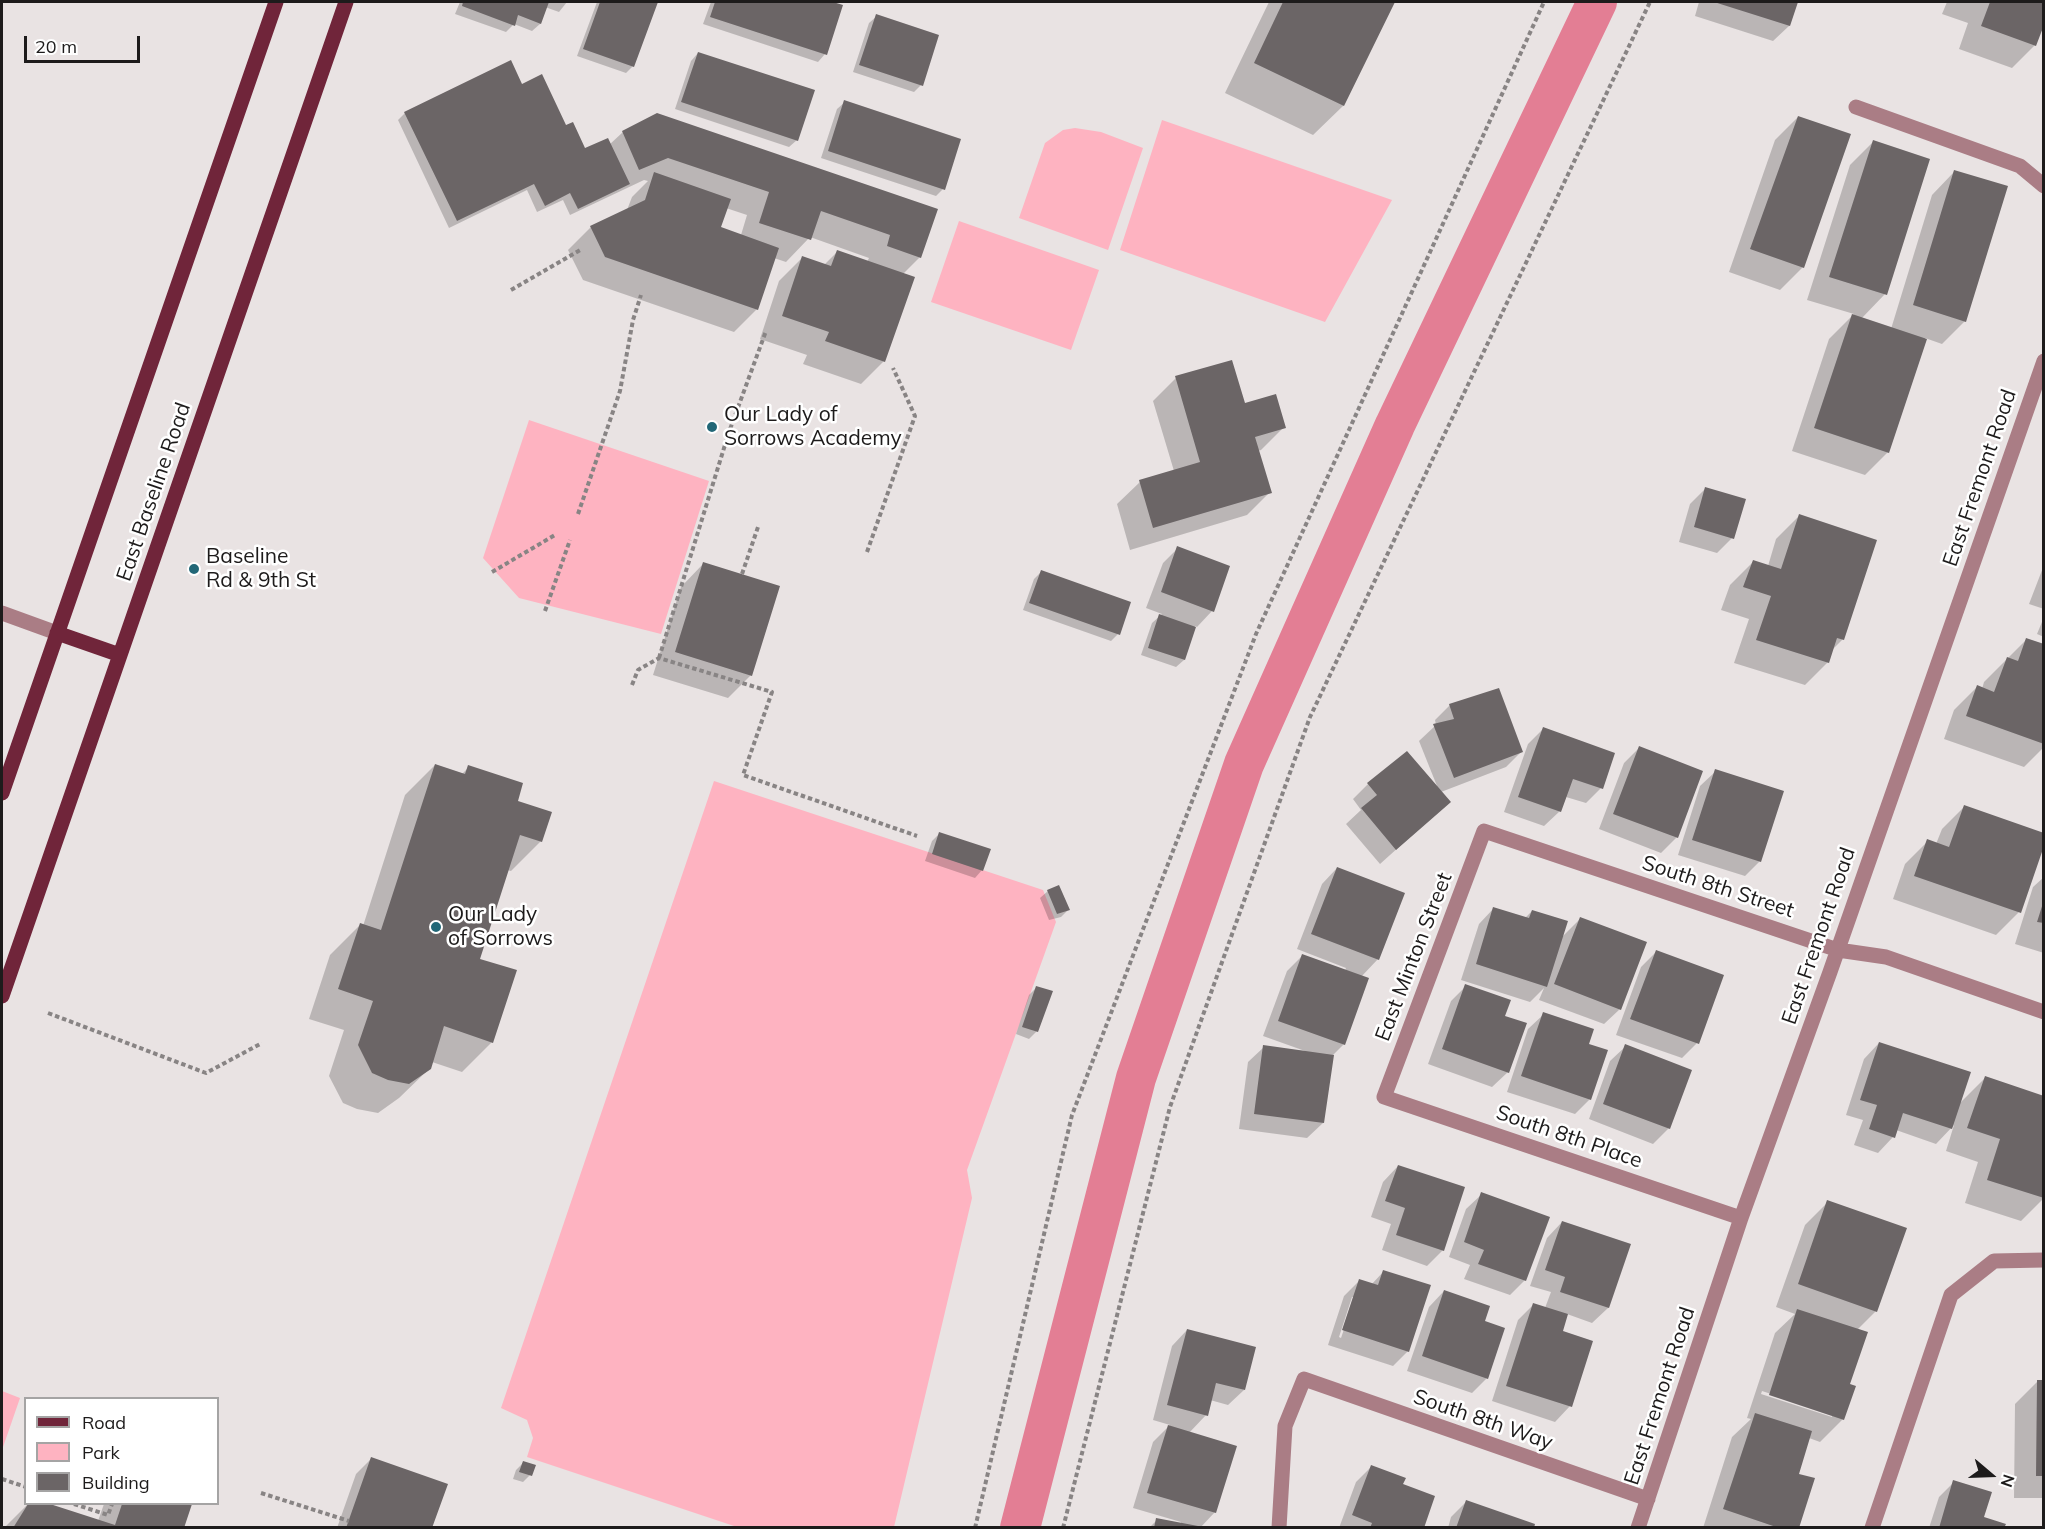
<!DOCTYPE html>
<html>
<head>
<meta charset="utf-8">
<style>
  body { margin:0 }
  #map { position:relative; width:2045px; height:1529px; overflow:hidden; background:#e9e3e3; font-family:Mulish,sans-serif }
  canvas { display:block }
  .frame { position:absolute; inset:0; border:3px solid #1d1b1b; pointer-events:none }
  .legend { position:absolute; left:24px; top:1397px; width:195px; height:108px; box-sizing:border-box; background:#fff; border:2px solid #a5a4a4; margin:0; padding:8px 10px; list-style:none; font-size:18px; color:#1d1b1b }
  .legend li { display:flex; align-items:center; gap:12px; height:30px }
  .legend b { width:30px; border:2px solid #a5a4a4 }
  .north { position:absolute; left:1961px; top:1445px; width:60px; height:60px; -webkit-text-stroke:4px #fff; paint-order:stroke; rotate:109deg; font-size:16px; font-weight:700; line-height:24px; text-align:center; color:#1d1b1b }
  .north::after { content:''; display:block; margin:auto; width:21px; height:27px; background:#1d1b1b; clip-path:polygon(50% 0,100% 100%,50% 72%,0 100%) }
  .scale { position:absolute; left:24px; top:36px; width:116px; height:27px; box-sizing:border-box; border:3px solid #1d1b1b; border-top:0; padding-left:8px; font-size:18px; line-height:21px; white-space:nowrap; color:#1d1b1b; -webkit-text-stroke:4px #fff; paint-order:stroke }
</style>
</head>
<body>
<div id="map">
<canvas width="2045" height="1529"></canvas>
<div class="frame"></div>
<ul class="legend">
<li><b style="height:8px;background:#70253a"></b>Road</li>
<li><b style="height:16px;background:#feb3c1"></b>Park</li>
<li><b style="height:16px;background:#6b6566"></b>Building</li>
</ul>
<div class="north">N</div>
<div class="scale">20 m</div>
</div>
<script>
const ctx = document.querySelector('canvas').getContext('2d');
ctx.lineJoin = 'round';
function paint(path, color) {
  ctx.fillStyle = color;
  ctx.fill(path, 'evenodd');
}
function strokePath(path, color, width, dash) {
  ctx.strokeStyle = color;
  ctx.lineWidth = width;
  ctx.lineCap = dash ? 'butt' : 'round';
  ctx.setLineDash(dash || []);
  ctx.stroke(path);
}
function label(font, color, halo, rows, align = 'center') {
  ctx.font = font + ' Mulish,sans-serif';
  ctx.lineWidth = 5;
  ctx.setLineDash([]);
  ctx.textBaseline = 'middle';
  ctx.strokeStyle = halo;
  ctx.fillStyle = color;
  for (const [text, x, y, turn = 0] of rows) {
    ctx.save();
    ctx.translate(x, y);
    ctx.rotate((+turn || 0) * Math.PI / 180);
    ctx.textAlign = isNaN(turn) ? turn : align;
    if (halo) ctx.strokeText(text, 0, 0);
    ctx.fillText(text, 0, 0);
    ctx.restore();
  }
}
const green = new Path2D(`
  M1162,120L1392,200L1325,322L1120,250Z
  M1075,128L1101,132L1143,148L1108,250L1019,218L1045,143L1063,130Z
  M959,221L1099,270L1071,350L931,302Z
  M529,420L709,481L661,634L519,598L483,558Z
  M714,781L1043,890L1056,922L967,1170L972,1198L894,1527H737L527,1457L533,1438L527,1420L501,1408Z
  M2,1391L20,1398L2,1450Z`);
const shadow = new Path2D(`
  M460,2H567L559,12L545,7L540,24L532,31L514,24L506,32L455,14Z
  M597,2H656L633,66L626,73L577,56Z
  M711,2H828L841,6L825,54L818,62L703,24Z
  M1269,2H1393L1343,106L1313,135L1225,93Z
  M1699,2H1796L1789,26L1773,41L1695,16Z
  M1947,2H2044V21L2035,45L2012,68L1959,49L1968,23L1942,14Z
  M877,16L921,85L914,92L853,72L869,23Z
  M698,53L797,140L789,147L675,109L691,61Z
  M522,86L566,127L584,150L609,145L623,132L936,210L920,257L903,274L884,361L861,384L803,364L807,355L760,339L779,281L802,258L824,265L837,252L867,262L869,258L810,237L786,262L774,258L757,309L734,332L583,280L568,250L591,227L627,210L632,197L648,181L644,180L570,215L563,200L537,212L527,190L449,228L398,120L405,113ZM726,208L747,215L741,235L720,228Z
  M845,102L943,189L936,196L821,158L837,109Z
  M1798,117L1803,267L1780,290L1729,272L1775,140Z
  M1873,142L1885,294L1861,319L1891,329L1932,195L1954,172L1965,321L1942,344L1925,338L1888,452L1865,475L1792,451L1829,339L1854,314L1807,300L1850,165Z
  M1176,378L1244,405L1284,427L1261,450L1258,451L1270,492L1247,515L1130,550L1117,504L1140,482L1174,471L1153,401Z
  M1706,488L1732,538L1717,553L1679,542L1690,504Z
  M1799,516L1843,639L1832,650L1828,662L1805,685L1734,663L1749,619L1721,610L1730,585L1753,562L1768,566L1776,539Z
  M1178,548L1228,567L1212,611L1197,627L1195,626L1184,660L1176,667L1141,655L1152,623L1162,614L1146,608L1163,563Z
  M703,564L751,675L728,698L653,675L681,587Z
  M2044,565V609L2029,604Z
  M1041,572L1118,634L1111,641L1023,610L1034,579Z
  M2044,617V637L2037,634Z
  M2027,639L2044,646V747L2024,767L1944,739L1954,710L1977,687L1982,689L1984,682Z
  M1450,705L1521,752L1506,767L1441,792L1449,802L1380,864L1346,824L1361,810L1353,799L1368,784L1437,786L1419,741L1436,725L1435,720Z
  M1543,729L1601,788L1586,803L1566,797L1560,811L1544,826L1504,812L1528,744Z
  M1639,748L1677,837L1661,853L1599,829L1624,763Z
  M435,765L462,774L469,767L516,802L541,841L511,871L507,870L479,960L492,1042L462,1072L432,1062L430,1068L399,1098L378,1113L357,1109L343,1103L329,1076L344,1030L309,1019L330,955L360,925L363,926L405,795Z
  M1716,771L1760,861L1745,876L1678,855L1700,786Z
  M1965,806L2019,912L1996,935L1893,899L1905,864L1928,841L1936,844L1942,829Z
  M939,834L982,870L975,878L925,861L932,841Z
  M1337,868L1378,959L1361,977L1344,1044L1332,1056L1323,1123L1307,1138L1239,1129L1248,1062L1264,1047L1305,1051L1263,1036L1287,971L1302,956L1345,971L1346,968L1297,949L1322,884Z
  M2044,877V953L2015,944L2033,887Z
  M1048,891L1068,910L1061,917L1049,920L1040,898Z
  M1494,908L1525,918L1532,911L1561,938L1580,919L1620,1009L1604,1024L1539,1000L1544,988L1530,1002L1461,980L1479,924Z
  M1656,952L1697,1043L1682,1058L1616,1035L1641,967Z
  M1466,986L1503,1017L1508,1072L1492,1087L1428,1064L1451,1001Z
  M1037,987V1031L1029,1039L1016,1034L1029,995Z
  M1544,1014L1587,1045L1590,1099L1575,1114L1507,1092L1528,1029Z
  M1879,1043L1958,1105L1985,1078L2044,1097V1198L2021,1221L1965,1203L1978,1162L1946,1151L1954,1125L1936,1144L1896,1130L1893,1137L1878,1153L1854,1145L1863,1120L1846,1115L1864,1059Z
  M1626,1046L1669,1128L1653,1144L1589,1119L1610,1061Z
  M1398,1166L1443,1250L1427,1266L1382,1250L1391,1224L1371,1217L1383,1182Z
  M1482,1194L1525,1280L1510,1295L1464,1279L1470,1265L1449,1257L1466,1209Z
  M1828,1202L1876,1311L1857,1330L1843,1419L1820,1442L1809,1438L1797,1475V1528H1703L1732,1437L1751,1419L1747,1418L1775,1333L1795,1314L1776,1307L1805,1225ZM1762,1391L1832,1414V1417L1761,1394Z
  M1562,1222L1629,1245L1608,1308L1592,1323L1567,1314L1561,1332L1570,1406L1555,1422L1492,1401L1518,1320L1533,1305L1545,1308L1551,1292L1530,1286L1547,1238Z
  M1384,1271L1408,1351L1393,1366L1328,1345L1344,1296L1359,1281L1371,1285ZM1352,1297H1355L1341,1338L1339,1337Z
  M1444,1291L1483,1322L1487,1378L1472,1393L1407,1371L1429,1307Z
  M1187,1330L1244,1390L1228,1405L1210,1400L1206,1415L1189,1433L1215,1512L1200,1528H1149L1157,1520L1180,1524L1181,1522L1133,1508L1153,1442L1170,1425L1153,1420L1172,1346Z
  M2044,1380V1498H2014L2015,1404L2038,1381Z
  M372,1458L431,1528H337L356,1474Z
  M523,1463L530,1475L523,1482L513,1479L516,1470Z
  M1371,1467L1401,1485L1422,1528H1339L1356,1482Z
  M1954,1482L1982,1518L2003,1528H1929L1939,1497Z
  M1467,1501L1533,1528H1448L1451,1517Z
  M28,1504H45L98,1521L104,1504H190L182,1528H4Z`);
const canal = new Path2D(`
  M1020,1528L1136,1078L1244,764L1395,425L1597,2`);
const building = new Path2D(`
  M463,2H549L541,24L518,15L515,26L462,6Z
  M600,2H658L634,67L583,49Z
  M715,2H833L843,5L827,55L710,17Z
  M1283,2H1395L1344,106L1254,63Z
  M1714,2H1798L1790,26Z
  M1990,2H2044V25L2036,46L1981,26Z
  M876,14L939,35L923,86L859,65Z
  M698,52L815,90L798,141L681,102Z
  M511,60L522,84L542,74L566,125L573,122L585,148L608,138L630,184L578,209L570,193L545,206L534,184L457,221L404,112Z
  M844,100L961,139L945,190L828,151Z
  M657,113L938,209L921,258L887,246L890,235L821,211L811,240L759,223L769,192L668,158L639,170L622,131Z
  M1798,116L1851,134L1804,268L1750,249Z
  M1873,140L1930,159L1887,295L1829,277Z
  M1954,170L2008,186L1966,322L1913,305Z
  M654,172L731,199L721,227L779,248L758,310L605,257L590,226L645,200Z
  M837,250L915,277L885,362L825,341L829,332L782,316L802,256L831,266Z
  M1852,314L1927,339L1889,453L1814,428Z
  M1232,360L1245,403L1276,394L1286,428L1255,437L1272,493L1153,528L1139,480L1200,462L1175,376Z
  M1705,487L1746,499L1734,539L1694,527Z
  M1799,514L1877,540L1844,640L1837,638L1829,663L1756,640L1771,596L1743,587L1753,560L1781,569Z
  M1177,546L1230,566L1214,612L1161,592Z
  M703,562L780,586L752,676L675,652Z
  M1041,570L1131,602L1120,635L1029,603Z
  M1159,614L1196,627L1185,660L1148,648Z
  M2026,638L2044,644V744L1966,716L1977,685L1994,692L2007,657L2018,661Z
  M1499,688L1523,752L1454,778L1433,724L1454,719L1449,704Z
  M1543,727L1615,753L1603,789L1573,779L1561,812L1518,797Z
  M1639,746L1703,771L1678,838L1613,814Z
  M1407,751L1451,802L1396,850L1361,808L1377,795L1367,783Z
  M435,764L465,774L468,765L523,783L518,801L552,812L542,842L520,835L480,959L517,970L493,1043L444,1026L431,1069L409,1084L388,1080L372,1073L358,1045L373,1001L338,989L360,923L381,930Z
  M1715,769L1784,791L1761,862L1692,840Z
  M1964,805L2044,833V846L2021,913L1914,876L1927,839L1949,847Z
  M939,832L991,849L983,871L932,854Z
  M1337,867L1405,893L1379,960L1311,934Z
  M1059,885L1070,910L1057,914L1047,890Z
  M2043,903H2044V923L2037,922Z
  M1493,907L1529,918L1532,910L1568,921L1547,987L1476,964Z
  M1580,917L1647,942L1621,1010L1554,984Z
  M1656,950L1724,975L1699,1044L1630,1019Z
  M1302,954L1369,978L1345,1045L1278,1021Z
  M1465,984L1511,1000L1505,1016L1527,1023L1509,1073L1442,1049Z
  M1036,986L1053,991L1038,1032L1022,1027Z
  M1543,1012L1594,1029L1589,1044L1608,1050L1591,1100L1521,1076Z
  M1879,1042L1971,1072L1952,1129L1903,1113L1895,1138L1869,1129L1877,1105L1860,1100Z
  M1625,1044L1692,1070L1670,1129L1603,1104Z
  M1263,1045L1334,1055L1324,1123L1254,1114Z
  M1985,1076L2044,1096V1198L1987,1180L2000,1139L1967,1128Z
  M1398,1165L1465,1187L1444,1251L1396,1235L1405,1208L1385,1201Z
  M1481,1192L1550,1217L1526,1281L1478,1264L1484,1250L1464,1242Z
  M1827,1200L1907,1228L1877,1312L1798,1284Z
  M1562,1221L1631,1244L1609,1308L1560,1292L1565,1277L1545,1270Z
  M1383,1270L1431,1285L1409,1352L1342,1330L1359,1279L1378,1285Z
  M1444,1290L1490,1306L1485,1321L1505,1328L1488,1379L1422,1356Z
  M1533,1303L1568,1314L1563,1331L1593,1341L1572,1407L1506,1386Z
  M1797,1309L1868,1332L1850,1384L1856,1386L1844,1420L1769,1395Z
  M1187,1329L1256,1347L1245,1390L1216,1383L1208,1416L1167,1405Z
  M2037,1380H2044V1476H2036Z
  M1755,1413L1812,1431L1799,1474L1815,1478L1799,1528H1779L1723,1509Z
  M1168,1425L1237,1446L1216,1513L1147,1493Z
  M371,1457L448,1484L432,1528H346Z
  M523,1461L536,1465L532,1476L519,1472Z
  M1371,1465L1406,1478L1403,1484L1435,1496L1424,1528H1370L1372,1523L1352,1515Z
  M1953,1480L1992,1492L1984,1517L2006,1524L2004,1528H1939Z
  M1466,1500L1535,1524L1534,1528H1456Z
  M28,1504H50L115,1525L122,1504H192L184,1528H13Z
  M1156,1518L1198,1526V1528H1154Z`);
const path = new Path2D(`
  M511,290L582,249
  M578,514L620,391L633,320L641,295
  M867,552L915,416L893,368
  M492,572L555,535
  M742,574L758,527
  M545,611L570,540
  M659,658L729,432L766,331
  M632,685L638,670L659,658L772,692L743,775L917,836
  M48,1013L206,1073L262,1043
  M2,1479L26,1487
  M261,1493L349,1521
  M74,1504L108,1515L112,1504
  M975,1528L1072,1115L1256,634L1544,2
  M1063,1528L1170,1107L1310,717L1650,2`);
const service = new Path2D(`
  M1856,107L2020,166L2044,186
  M1872,1528L1951,1295L1994,1261L2044,1260`);
const minor = new Path2D(`
  M2,613L57,633
  M1741,1218L1384,1097L1484,831L1838,950L1886,957L2044,1012
  M1279,1528L1285,1426L1304,1379L1648,1499
  M1638,1528L1741,1218L1830,972L2044,361`);
const primary = new Path2D(`
  M57,633L120,655
  M2,793L276,2
  M2,996L346,2`);
const markers = [
  [712,427,6,"#226777"],
  [194,569,6,"#226777"],
  [436,927,6,"#226777"]
];
const poiNames = [
  ["Our Lady of",724,415],
  ["Sorrows Academy",724,439],
  ["Baseline",206,557],
  ["Rd & 9th St",206,581],
  ["Our Lady",448,915],
  ["of Sorrows",448,939]
];
const streetNames = [
  ["East Fremont Road",1980,478,-71],
  ["East Baseline Road",154,492,-71],
  ["South 8th Street",1718,887,18],
  ["East Fremont Road",1819,936,-71],
  ["East Minton Street",1414,957,-69],
  ["South 8th Place",1569,1137,19],
  ["East Fremont Road",1660,1396,-72],
  ["South 8th Way",1483,1420,19]
];
paint(green, '#feb3c1');
paint(shadow, '#0003');
strokePath(canal, '#e37e94', 40);
paint(building, '#6b6566');
strokePath(path, '#888484', 4, [4.5, 3]);
strokePath(service, '#aa7d85', 15);
strokePath(minor, '#aa7d85', 15);
strokePath(primary, '#70253a', 15);
for (const [x, y, r, color] of markers) {
  const dot = new Path2D();
  dot.arc(x, y, r, 0, 2 * Math.PI);
  ctx.fillStyle = color;
  ctx.fill(dot);
  strokePath(dot, '#fff', 2);
}
label('21px', '#1d1b1b', '#fff', poiNames, 'left');
label('21px', '#1d1b1b', '#fff', streetNames);
</script>
</body>
</html>
